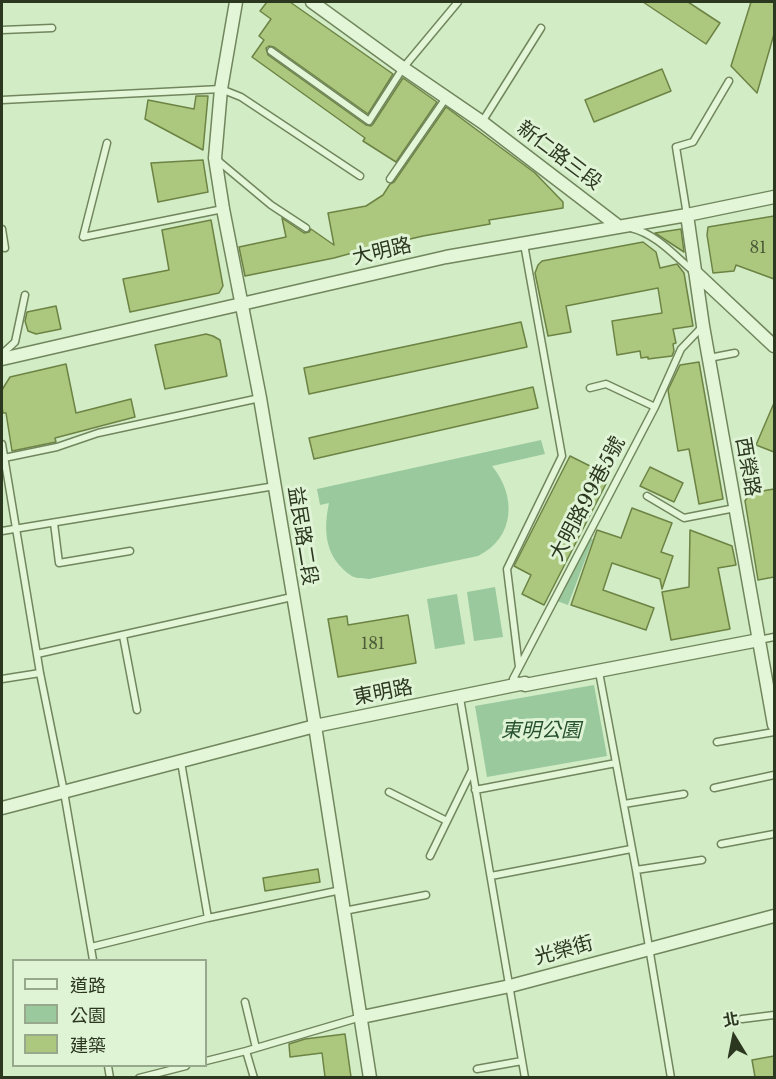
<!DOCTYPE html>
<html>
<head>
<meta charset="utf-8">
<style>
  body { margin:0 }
  #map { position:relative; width:776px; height:1079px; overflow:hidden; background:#d2ecc6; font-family:"Libre Baskerville","Noto Sans TC",serif }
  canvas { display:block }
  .frame { position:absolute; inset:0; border:3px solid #2c3720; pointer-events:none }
  .legend { position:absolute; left:12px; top:959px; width:195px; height:108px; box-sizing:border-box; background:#dff3d5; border:2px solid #97a88d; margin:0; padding:8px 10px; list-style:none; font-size:18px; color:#2c3720 }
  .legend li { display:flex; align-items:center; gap:12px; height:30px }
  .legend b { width:30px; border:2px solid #97a88d }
  .north { position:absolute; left:704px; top:1007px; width:60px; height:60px; -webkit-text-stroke:4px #dff3d5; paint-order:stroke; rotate:350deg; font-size:16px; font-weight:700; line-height:24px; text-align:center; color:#2c3720 }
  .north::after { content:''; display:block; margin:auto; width:21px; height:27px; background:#2c3720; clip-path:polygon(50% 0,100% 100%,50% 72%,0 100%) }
</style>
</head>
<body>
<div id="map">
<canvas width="776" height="1079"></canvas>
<div class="frame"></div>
<ul class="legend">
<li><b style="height:8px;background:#e3f7d8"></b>道路</li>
<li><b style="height:16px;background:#9ac99e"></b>公園</li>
<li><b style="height:16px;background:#acc77e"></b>建築</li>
</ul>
<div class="north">北</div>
</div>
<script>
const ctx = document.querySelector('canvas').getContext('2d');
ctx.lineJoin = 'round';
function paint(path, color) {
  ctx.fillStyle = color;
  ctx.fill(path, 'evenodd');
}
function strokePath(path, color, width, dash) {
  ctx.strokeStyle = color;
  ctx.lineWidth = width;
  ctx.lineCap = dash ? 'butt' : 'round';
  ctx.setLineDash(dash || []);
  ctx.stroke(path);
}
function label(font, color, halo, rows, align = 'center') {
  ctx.font = font + ' "Libre Baskerville","Noto Sans TC",serif';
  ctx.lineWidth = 6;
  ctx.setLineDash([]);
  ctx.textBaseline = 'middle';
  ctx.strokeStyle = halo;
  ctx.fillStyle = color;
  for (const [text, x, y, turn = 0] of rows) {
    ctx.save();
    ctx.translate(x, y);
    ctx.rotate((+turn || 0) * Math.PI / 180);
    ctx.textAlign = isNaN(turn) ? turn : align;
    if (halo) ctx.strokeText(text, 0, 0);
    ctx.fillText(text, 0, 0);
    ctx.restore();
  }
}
const green = new Path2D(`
  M541,440L545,454L492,466C517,496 515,538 478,556L369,579C364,578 359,579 354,577C351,576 346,572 343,569C324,551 324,527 329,503L320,505L317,489Z
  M589,538L593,539L568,605L557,601Z
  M495,587L503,637L474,641L467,592Z
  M457,594L465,644L435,649L427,599Z
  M594,685L607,756L487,777L475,706Z`);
const building = new Path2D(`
  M267,2H290L393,74L368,114L274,47L269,46L266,48L268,55L366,125L371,126L373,124L403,78L437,102L396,162L363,141L365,138L252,57L264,40L259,36L271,19L260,11Z
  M643,2H688L720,23L706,44Z
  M751,2H774V34L757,93L731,66Z
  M662,69L671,91L594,122L585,100Z
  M196,96H208L203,150L145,119L148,100L194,109Z
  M446,107L535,173L563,202V208L489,220L490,224L423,236L363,250L334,258L245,276L239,247L286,237L282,218L304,233L309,232L311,229L334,245L328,213L366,206L383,195L390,184L394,182Z
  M203,160L208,192L158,202L151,163Z
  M774,216V279L736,265L734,271L713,273L707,235L708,227Z
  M211,220L223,286L219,293L130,312L123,279L169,270L162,230Z
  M681,229L684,252L655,233Z
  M643,242L656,252L660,268L677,264L684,273L693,326L673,329L676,343L673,344L674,351L672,356L648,359V357L641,358L640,351L617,355L612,321L662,313L658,288L566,306L571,332L548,336L535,273L538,265L542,261Z
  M56,306L61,329L36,334L28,331L25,321L27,312Z
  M521,322L527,347L309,394L304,368Z
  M206,334L213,336L220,340L227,376L165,389L155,345Z
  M699,362L723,499L699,504L689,449L678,451L668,390L680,365Z
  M66,364L76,413L131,399L135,417L55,438L56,442L12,451L6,413H3L2,407V390L5,385L10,377Z
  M533,387L538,408L314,459L309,438Z
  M774,403V452L756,445Z
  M570,456L610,476L544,605L522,594L531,575L514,566Z
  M650,467L683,483L674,502L640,486Z
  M774,489V577L758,580L745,501L750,493Z
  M632,508L672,523L661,552L673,556L662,589L660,579L612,563L603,590L654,608L646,630L571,605L597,530L621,538Z
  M690,530L732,546L736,565L718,568L730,629L671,640L662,592L689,587Z
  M408,615L416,663L338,677L328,619L347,616L348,625Z
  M318,869L320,882L265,891L263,878Z
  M345,1034L351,1077H325L322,1053L290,1057L289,1044L305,1039Z
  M774,1056V1077H755L752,1060Z`);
const lane = new Path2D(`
  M2,30L52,28
  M271,51L369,121L403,68L458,2
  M2,100L221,89L241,97L360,176
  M482,122L541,28
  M107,143L83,237L223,209
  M216,159L271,205L306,228
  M390,179L446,98
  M687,215L676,147L693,142L729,81
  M631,228C656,234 674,255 693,271
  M2,229L5,248
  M2,354L15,342L25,295
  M709,358L735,353
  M590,388L606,384L655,407
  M2,444L40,673L64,792L93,960
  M4,458L57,447L98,433L260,398
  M647,496L684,518L735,508
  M54,523L59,563L130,551
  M2,531L275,486
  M123,636L137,710
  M759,640L774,637
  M37,654L292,597
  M519,667L507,569L562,456L524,244
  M599,672L636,870L671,1078
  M2,679L40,673
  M519,681L513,679L655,407L681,349L702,327
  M460,698L525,1078
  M717,742L774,732
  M181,762L208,918
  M714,788L774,775
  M475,790L616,763
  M389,792L447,821
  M624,804L684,794
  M721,844L774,834
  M430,856L472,770
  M636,870L702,860
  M491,876L631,849
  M344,911L426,895
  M91,947L208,918L341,890
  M245,1002L256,1048
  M742,1019L774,1015
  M246,1051L254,1078
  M206,1061L246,1051L361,1017
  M108,1066L110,1078
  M477,1069L522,1061
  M139,1078L186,1066`);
const street = new Path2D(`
  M236,2L221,89L215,158L223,209L260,398L315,726L370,1078
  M312,2L403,68L482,122L618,226
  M687,215L703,326L774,725
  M695,272L774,346
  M2,359L446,257L687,215L774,197
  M2,808L315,726L525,683V685L759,640
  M362,1017L510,986L774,916`);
const numberNames = [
  ["81",758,248],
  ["181",373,644]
];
const streetNames = [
  ["新仁路三段",559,156,37],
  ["大明路",382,252,-13],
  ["西榮路",747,467,80],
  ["大明路99巷5號",588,499,-62],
  ["益民路二段",302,536,81],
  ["東明路",383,693,-11],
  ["光榮街",564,951,-15]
];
const parkNames = [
  ["東明公園",541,731]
];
paint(green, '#9ac99e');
paint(building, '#acc77e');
strokePath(building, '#6d8344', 1.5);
strokePath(lane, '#71865d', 9);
strokePath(street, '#71865d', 15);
strokePath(lane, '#e3f7d8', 6);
strokePath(street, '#e3f7d8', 12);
label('16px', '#4c5b38', null, numberNames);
label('20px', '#2c3720', '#dff3d5', streetNames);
label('italic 20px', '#275230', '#dff3d5', parkNames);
</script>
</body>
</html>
